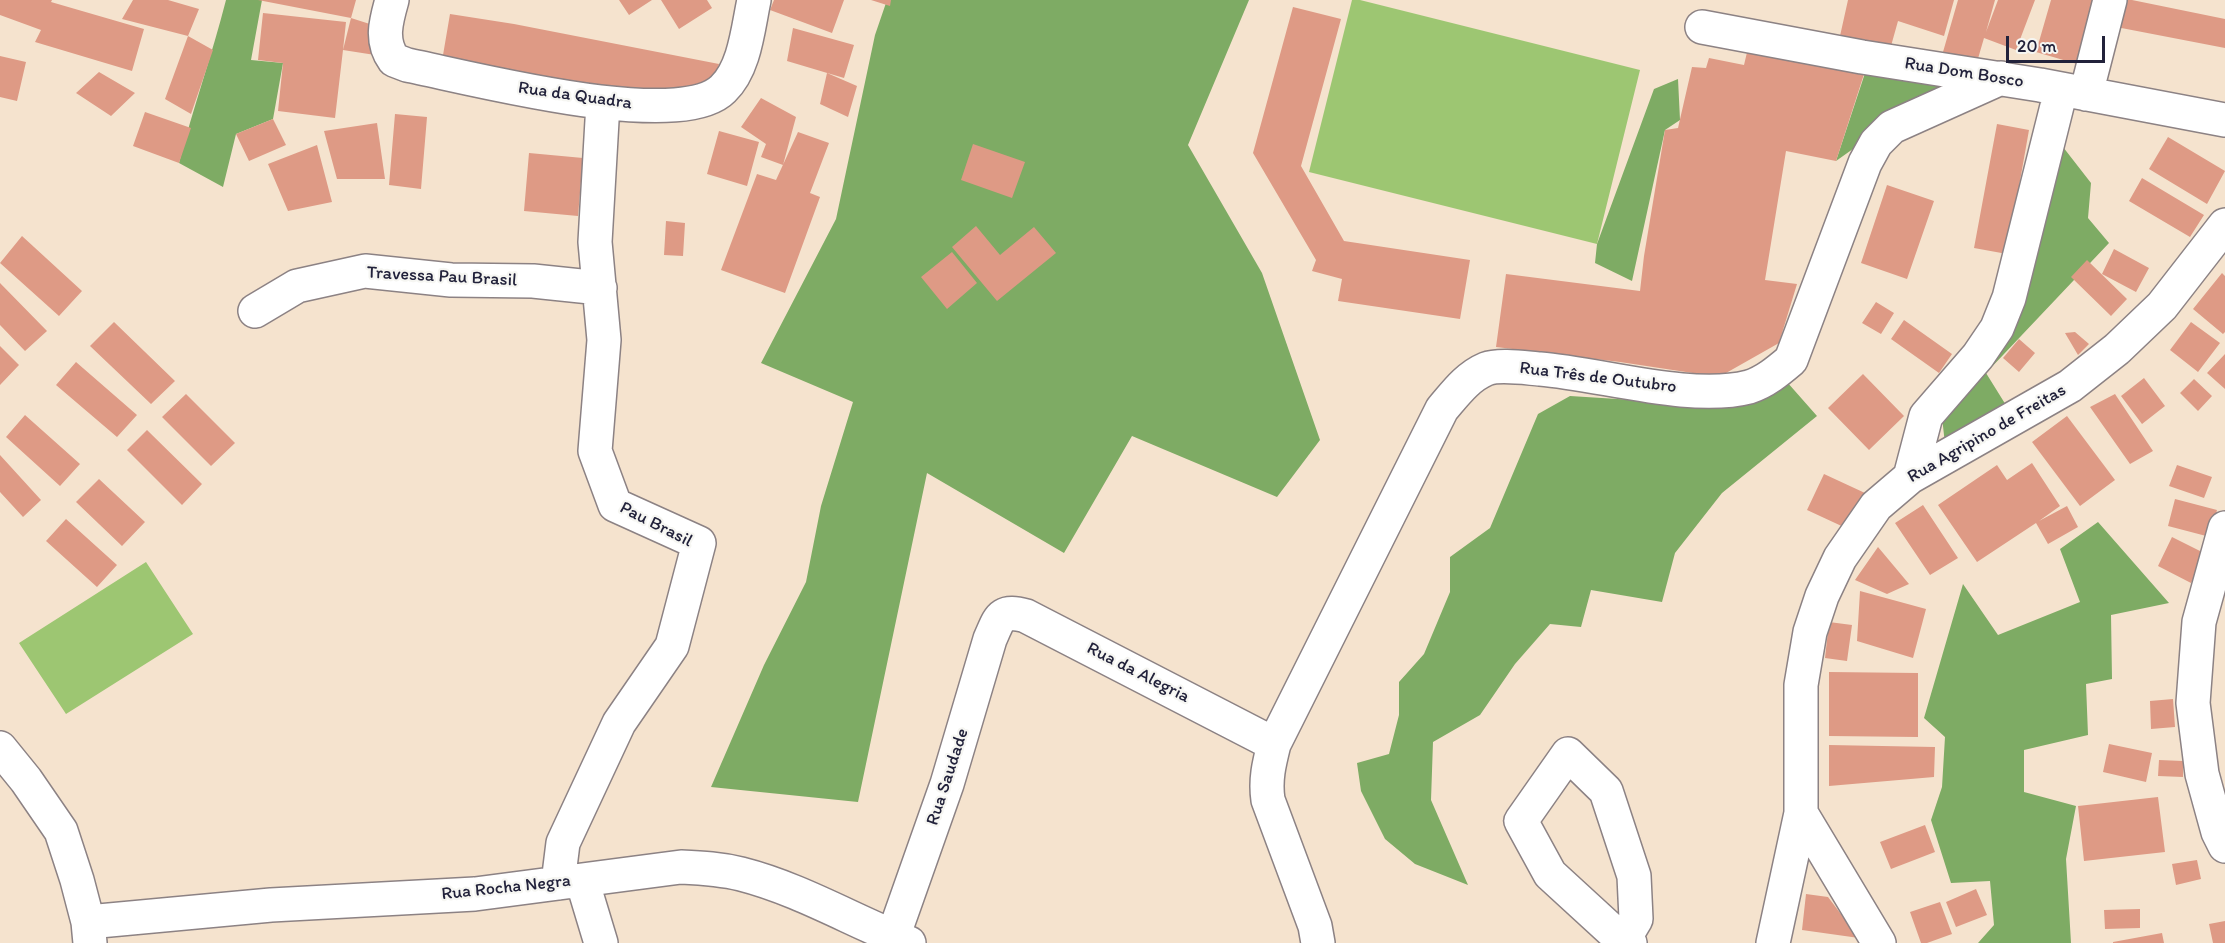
<!DOCTYPE html>
<html>
<head>
<meta charset="utf-8">
<style>
  body { margin:0 }
  #map { position:relative; width:2225px; height:943px; overflow:hidden; background:#f5e3ce; font-family:Itim,sans-serif }
  canvas { display:block }
  .scale { position:absolute; left:2006px; top:36px; width:99px; height:27px; box-sizing:border-box; border:3px solid #22223b; border-top:0; padding-left:8px; font-size:18px; line-height:21px; white-space:nowrap; color:#22223b; -webkit-text-stroke:4px #f6f6f2; paint-order:stroke }
</style>
</head>
<body>
<div id="map">
<canvas width="2225" height="943"></canvas>
<div class="scale">20 m</div>
</div>
<script>
const ctx = document.querySelector('canvas').getContext('2d');
ctx.lineJoin = 'round';
function paint(path, color) {
  ctx.fillStyle = color;
  ctx.fill(path, 'evenodd');
}
function strokePath(path, color, width, dash) {
  ctx.strokeStyle = color;
  ctx.lineWidth = width;
  ctx.lineCap = dash ? 'butt' : 'round';
  ctx.setLineDash(dash || []);
  ctx.stroke(path);
}
function label(font, color, halo, rows, align = 'center') {
  ctx.font = font + ' Itim,sans-serif';
  ctx.lineWidth = 4.5;
  ctx.setLineDash([]);
  ctx.textBaseline = 'middle';
  ctx.strokeStyle = halo;
  ctx.fillStyle = color;
  for (const [text, x, y, turn = 0] of rows) {
    ctx.save();
    ctx.translate(x, y);
    ctx.rotate((+turn || 0) * Math.PI / 180);
    ctx.textAlign = isNaN(turn) ? turn : align;
    if (halo) ctx.strokeText(text, 0, 0);
    ctx.fillText(text, 0, 0);
    ctx.restore();
  }
}
const green = new Path2D(`
  M1352,0H1360L1640,70L1597,244L1309,172Z
  M146,562L193,634L66,714L19,643Z`);
const forest = new Path2D(`
  M226,0H262L251,60L283,63L273,119L236,134L223,187L179,163C193,108 212,55 226,0Z
  M887,0H1249L1188,145L1262,273L1320,440L1277,497L1132,436L1064,553L927,473L858,802L711,787L764,665L806,582L821,506L853,402L761,363L836,219L875,35Z
  M1868,64L1958,90L1881,129L1836,161Z
  M1678,79L1680,120L1665,130L1632,281L1595,263L1597,244L1654,89Z
  M2063,147L2091,183L2088,218L2109,243L1986,373L2009,410L1945,444L1942,417Z
  M1787,382L1817,416L1722,493L1675,553L1662,602L1591,590L1581,627L1550,624L1515,664L1480,715L1433,742L1431,800L1468,885L1415,864L1385,839L1361,791L1357,763L1389,754L1399,715V682L1424,654L1450,592V557L1490,528L1538,414L1570,396L1713,405Z
  M2098,522L2169,603L2111,615L2112,679L2086,684L2088,735L2024,750V792L2076,806L2066,859L2071,943H1978L1994,925L1990,881L1951,883L1931,820L1942,787L1945,737L1924,718L1963,584L1998,635L2080,602L2060,549Z`);
const building = new Path2D(`
  M0,0H52L51,2L144,29L132,71L35,42L41,30L0,15Z
  M133,0H168L199,9L188,36L122,19Z
  M258,0H356L351,18Z
  M619,0H652L629,15Z
  M661,0H707L712,8L679,29Z
  M774,0H844L832,33L770,10Z
  M871,0H891L890,6Z
  M1848,0H1954L1944,36L1898,21L1891,46L1840,36Z
  M1958,0H1995L1986,32L1998,0H2035L2016,50L1984,38L1977,62L1943,52Z
  M2051,0H2095L2077,64L2036,52Z
  M2120,0H2132L2225,19V48L2111,26Z
  M1293,7L1341,19L1301,166L1344,241L1470,260L1460,319L1338,301L1342,279L1312,271L1316,260L1253,153Z
  M263,13L346,22L343,50L351,18L376,26L375,55L343,50L335,118L278,111L283,63L258,60Z
  M450,14L514,24L719,64L712,90L666,98L442,61Z
  M793,28L854,45L844,78L787,61Z
  M188,36L213,50L191,114L165,99Z
  M1749,44L1865,71L1836,161L1786,151L1765,280L1797,284L1779,343L1719,377L1620,362L1496,347L1506,274L1640,291L1644,256L1665,130L1678,128L1692,67L1706,68L1709,58L1744,65Z
  M0,56L26,62L17,101L0,97Z
  M99,72L135,93L111,116L76,93Z
  M827,73L857,86L848,117L820,104Z
  M761,98L796,117L783,165L761,157L766,144L741,127Z
  M145,112L191,128L179,163L133,146Z
  M395,114L427,117L421,189L389,185Z
  M273,119L286,145L249,161L236,134Z
  M377,123L385,179H337L324,131Z
  M1997,124L2029,130L2007,254L1974,248Z
  M719,131L759,142L747,186L707,174Z
  M798,132L829,143L810,193L820,197L785,293L721,270L757,174L776,180Z
  M2168,137L2225,171L2207,204L2149,169Z
  M973,144L1025,162L1012,198L961,180Z
  M317,145L332,202L288,211L268,164Z
  M529,153L583,158L578,216L524,211Z
  M2142,178L2204,215L2190,237L2129,201Z
  M1887,185L1934,201L1907,279L1861,263Z
  M666,221L685,223L683,256L664,255Z
  M976,226L1000,255L1034,227L1056,253L997,301L952,247Z
  M22,236L82,291L59,316L0,263Z
  M2114,249L2149,268L2136,292L2102,274Z
  M952,252L977,283L947,309L921,277Z
  M2087,260L2127,299L2111,316L2071,277Z
  M2222,273L2225,276V332L2223,334L2193,309Z
  M0,283L47,331L25,351L0,325Z
  M1876,302L1894,313L1881,334L1862,323Z
  M1904,320L1952,354L1939,373L1891,339Z
  M114,322L175,381L151,404L90,346Z
  M2191,322L2220,343L2198,372L2170,350Z
  M2075,332L2089,344L2078,355L2065,333Z
  M2019,339L2035,353L2019,372L2003,358Z
  M0,346L19,365L0,385Z
  M2225,354V389L2207,373Z
  M76,362L137,415L117,437L56,385Z
  M1863,374L1904,416L1869,450L1828,408Z
  M2144,378L2165,406L2142,424L2121,396Z
  M2194,379L2212,396L2198,411L2180,393Z
  M186,394L235,443L211,466L162,417Z
  M2115,394L2153,451L2130,464L2090,407Z
  M25,415L80,464L60,486L6,437Z
  M2067,416L2115,480L2080,506L2032,442Z
  M147,430L202,484L182,505L127,450Z
  M0,455L41,500L23,517L0,492Z
  M2032,463L2060,506L2039,521L2067,506L2078,527L2048,544L2036,523L1977,562L1938,505L1997,465L2007,480Z
  M2177,465L2212,477L2204,498L2169,486Z
  M1824,474L1865,493L1848,529L1807,510Z
  M99,479L145,522L122,546L76,502Z
  M2175,499L2217,510L2210,537L2168,526Z
  M1923,505L1958,558L1930,575L1895,523Z
  M66,519L117,565L97,587L46,541Z
  M2172,537L2206,554L2191,583L2158,566Z
  M1878,547L1909,584L1887,594L1855,580Z
  M1860,591L1926,609L1913,658L1857,641Z
  M1829,622L1852,625L1847,661L1825,658Z
  M1829,672L1918,673V737L1829,736Z
  M2173,699L2175,727L2151,729L2150,701Z
  M2109,744L2152,753L2146,782L2103,772Z
  M1829,745L1935,747L1934,777L1829,786Z
  M2159,760L2183,761V777L2158,776Z
  M2158,797L2165,852L2084,861L2078,806Z
  M1925,825L1935,852L1891,869L1880,842Z
  M2197,860L2201,879L2176,885L2172,864Z
  M1976,889L1987,915L1956,927L1946,902Z
  M1806,894L1828,897L1859,938L1802,930Z
  M1940,902L1952,934L1927,943H1921L1910,912Z
  M2140,909V928L2105,929L2104,910Z
  M2225,921V943H2213L2209,924Z
  M2162,933L2164,943H2113V942Z`);
const minor = new Path2D(`
  M392,0C386,21 380,41 394,60L407,65C468,77 679,133 723,89C745,68 748,28 754,0
  M1702,27L1862,57L2040,85L2225,120
  M2086,94L2110,0
  M255,311L297,286L365,271L451,280L533,281L600,288
  M1910,477L1926,416L1978,356L1997,328L2009,298L2061,90
  M2225,528L2199,622L2193,703L2202,774L2218,832L2225,846
  M0,748L26,780L61,831L77,880L88,922L90,943
  M582,880L601,943
  M558,883L563,843L619,723L672,646L699,543L615,505L595,451L604,340L595,242L603,103
  M88,922L271,905L475,894L681,867C702,868 721,869 741,874C800,889 853,921 909,943
  M893,937L947,784L990,639C1000,617 1000,609 1026,616L1274,744
  M1623,941L1636,919L1634,876L1606,791L1568,754L1521,821L1550,874L1623,941L1630,943
  M1318,943L1315,926L1268,800C1265,780 1269,764 1274,744L1442,409C1455,394 1467,377 1486,369C1499,364 1526,368 1540,369C1601,374 1691,402 1749,387C1765,382 1778,371 1791,360L1865,163L1876,143L1892,127L2001,78
  M1773,943L1801,813
  M1879,943L1801,813V685L1810,632L1822,596L1840,558L1876,506L1910,477L2070,386L2117,349L2162,306L2225,225`);
const streetNames = [
  ["Rua Dom Bosco",1964,73,9],
  ["Rua da Quadra",575,96,8],
  ["Travessa Pau Brasil",442,277,3],
  ["Rua Três de Outubro",1598,378,7],
  ["Rua Agripino de Freitas",1987,434,-30],
  ["Pau Brasil",656,525,27],
  ["Rua da Alegria",1138,673,27],
  ["Rua Saudade",948,777,-72],
  ["Rua Rocha Negra",506,888,-6]
];
paint(green, '#9dc672');
paint(forest, '#7eab64');
paint(building, '#de9a85');
strokePath(minor, '#8c8284', 36);
strokePath(minor, '#fff', 33);
label('18px', '#22223b', '#f6f6f2', streetNames);
</script>
</body>
</html>
